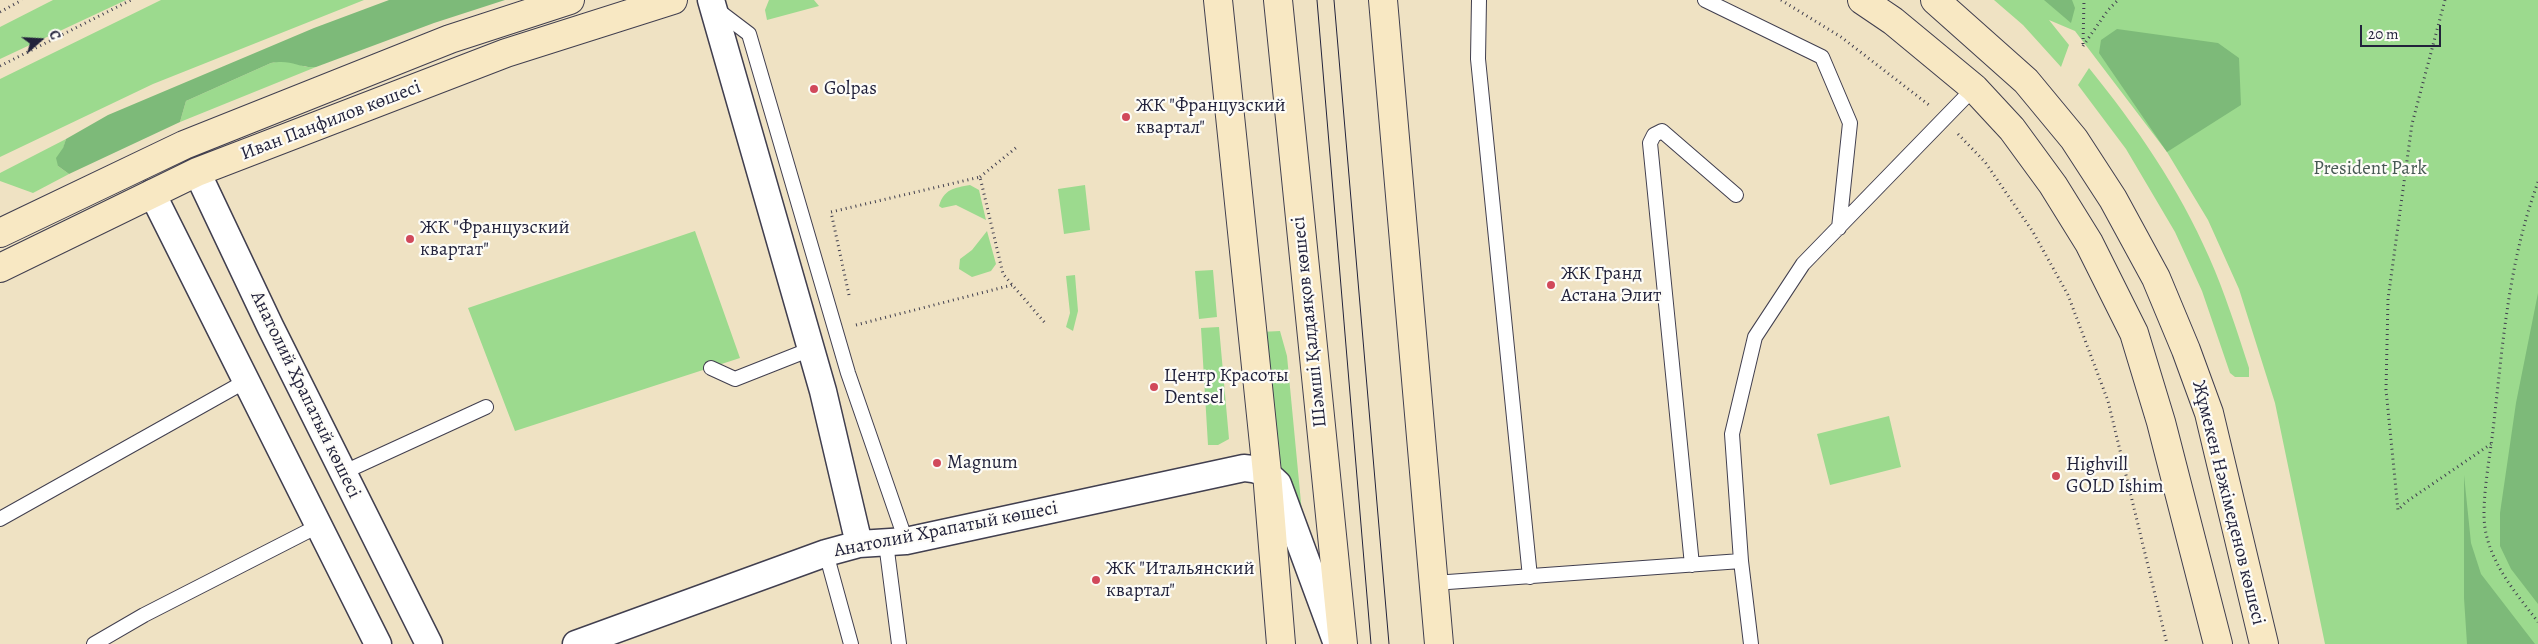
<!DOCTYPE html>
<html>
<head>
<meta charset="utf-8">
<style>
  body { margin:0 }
  #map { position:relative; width:2538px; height:644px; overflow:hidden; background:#efe2c3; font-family:Alegreya,serif }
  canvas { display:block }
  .north { position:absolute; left:15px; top:15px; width:50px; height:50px; -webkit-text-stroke:4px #fdfcf7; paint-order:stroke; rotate:71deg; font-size:14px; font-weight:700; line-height:20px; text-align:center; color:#22223b }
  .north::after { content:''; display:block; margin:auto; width:18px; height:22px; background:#22223b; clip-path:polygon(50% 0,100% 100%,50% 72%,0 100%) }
  .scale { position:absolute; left:2360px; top:25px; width:81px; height:22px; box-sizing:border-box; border:2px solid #22223b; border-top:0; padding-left:6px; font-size:15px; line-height:18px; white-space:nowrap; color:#22223b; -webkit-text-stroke:4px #fdfcf7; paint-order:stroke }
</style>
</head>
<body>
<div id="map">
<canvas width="2538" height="644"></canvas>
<div class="north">С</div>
<div class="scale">20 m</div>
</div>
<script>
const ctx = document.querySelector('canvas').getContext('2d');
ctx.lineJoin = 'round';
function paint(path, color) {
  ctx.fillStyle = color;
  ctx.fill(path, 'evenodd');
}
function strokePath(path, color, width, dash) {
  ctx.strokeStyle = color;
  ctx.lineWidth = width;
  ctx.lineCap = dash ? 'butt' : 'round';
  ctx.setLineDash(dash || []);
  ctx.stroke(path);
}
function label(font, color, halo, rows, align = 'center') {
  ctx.font = font + ' Alegreya,serif';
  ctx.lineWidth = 4.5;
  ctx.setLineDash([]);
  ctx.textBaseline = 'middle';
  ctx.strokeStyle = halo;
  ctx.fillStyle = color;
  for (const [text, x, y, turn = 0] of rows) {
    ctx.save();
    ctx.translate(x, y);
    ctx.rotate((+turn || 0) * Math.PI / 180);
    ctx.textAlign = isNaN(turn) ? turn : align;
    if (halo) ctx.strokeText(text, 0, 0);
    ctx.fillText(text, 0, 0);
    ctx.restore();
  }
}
const green = new Path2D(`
  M53,0H126L0,59V27Z
  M161,0H364L153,84L0,157V79Z
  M769,0H814L819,6L767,20L765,10Z
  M1994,0H2538V644H2325L2275,403L2239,289L2208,220L2167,152L2075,31L2049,20L2069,45L2061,67L2023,25Z
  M286,60L306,67H316L180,122L186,101L271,63Z
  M2089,68C2136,126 2179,188 2209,257C2225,293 2237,331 2249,368V377H2235L2230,373L2202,291L2175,232L2126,149L2078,85Z
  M66,139L58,166L69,174L33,193L0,181V173Z
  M970,185L979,190L986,220L956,205L942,208L939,206C944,189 954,188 970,185Z
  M1085,185L1090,230L1064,234L1058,189Z
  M695,231L740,358L515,431L468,308Z
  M987,231L996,264L991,271L972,277L959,269L960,259L972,250Z
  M1213,270L1217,317L1199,319L1195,271Z
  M1075,275L1078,311L1073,331L1066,327L1070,313L1066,276Z
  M1219,327L1229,439L1218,445H1208L1201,328Z
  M1280,331L1287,356L1304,534L1297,527L1271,434L1260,332Z
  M1889,416L1901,467L1830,485L1817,434Z`);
const forest = new Path2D(`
  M389,0H505L434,23L316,67C297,68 292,59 271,63L186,101L180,122L69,174L58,166L56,158L63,148L66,139L108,115L314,28Z
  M2044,0H2072L2075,8L2071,23Z
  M2117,29L2218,43L2239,58L2241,105L2167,152L2099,53L2101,40Z
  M2538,293V604L2511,569L2500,546V513L2516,403Z
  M2464,475L2471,543L2481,574L2535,644H2467L2464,598Z`);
const path = new Path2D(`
  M1781,0L1841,37L1929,105
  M2445,0L2412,124L2388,299L2386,390L2398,510L2406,502L2491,444
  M0,12L22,0
  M2083,44L2084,0
  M2083,46L2108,10L2118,0
  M0,66L131,0
  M1958,134L1985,162L2033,232L2068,295L2108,401L2167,644
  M980,177L1017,147
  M2538,182C2508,264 2503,344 2493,430C2490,456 2481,504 2485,528C2491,565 2516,593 2538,622
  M849,295L831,212L980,177L1003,274L1045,323
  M856,325L1012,285`);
const lane = new Path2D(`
  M1479,0L1478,59L1530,577
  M1705,0L1822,57L1850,123L1839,228
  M716,9L749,34L848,373L906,541
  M711,368L735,379L811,349
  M342,473L486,407
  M0,519L246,381
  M886,543L899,644
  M826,553L851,644
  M1741,561L1732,434L1755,337L1803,264L1974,88
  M1692,565L1650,143L1654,135L1662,131L1736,195
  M1434,583L1741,561L1751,644
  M94,644L144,615L320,525`);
const street = new Path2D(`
  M711,0L823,391L859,544
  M197,172L270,326L429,644
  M152,193L378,644
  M576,644L826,553L859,544L906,541L1244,468C1260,469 1267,473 1278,484L1337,644`);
const secondary = new Path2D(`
  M1218,0L1267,473L1281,644
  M1278,0L1343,644
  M1383,0L1439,644
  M1862,0L1893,21L1974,88L2012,129L2053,185L2089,243L2134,333L2161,422L2218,644
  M1935,0L2026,81L2074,139L2113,199L2156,278L2186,350L2209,413L2264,644
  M0,233L184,145L450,39L570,0
  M0,268L197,172L506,53L673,0`);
const tram = new Path2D(`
  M1317,0L1371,644
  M1334,0L1389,644`);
const markers = [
  [814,89,5,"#d1495b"],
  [1126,117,5,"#d1495b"],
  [410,239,5,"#d1495b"],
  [1551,285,5,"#d1495b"],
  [1154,387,5,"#d1495b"],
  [937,463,5,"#d1495b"],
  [2056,476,5,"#d1495b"],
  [1096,580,5,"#d1495b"]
];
const poiNames = [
  ["Golpas",824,89],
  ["ЖК \"Французский",1136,106],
  ["квартал\"",1136,128],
  ["ЖК \"Французский",420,228],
  ["квартат\"",420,250],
  ["ЖК Гранд",1561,274],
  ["Астана Элит",1561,296],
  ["Центр Красоты",1164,376],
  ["Dentsel",1164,398],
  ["Magnum",947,463],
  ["Highvill",2066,465],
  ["GOLD Ishim",2066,487],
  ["ЖК \"Итальянский",1106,569],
  ["квартал\"",1106,591]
];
const streetNames = [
  ["Иван Панфилов көшесі",331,121,-21],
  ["Шәмші Қалдаяқов көшесі",1310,322,-96],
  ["Анатолий Храпатый көшесі",305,395,64],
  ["Жұмекен Нәжімеденов көшесі",2228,503,76],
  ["Анатолий Храпатый көшесі",946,530,-11]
];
const parkNames = [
  ["President Park",2370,169]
];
paint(green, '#9cda8e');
paint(forest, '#7dba79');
strokePath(lane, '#413f4f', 16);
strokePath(street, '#413f4f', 29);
strokePath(secondary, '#413f4f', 30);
strokePath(path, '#413f4f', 3, [1, 4]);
strokePath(lane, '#fff', 14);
strokePath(street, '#fff', 26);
strokePath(secondary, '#f8e8c3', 28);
strokePath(tram, '#22223b', 1);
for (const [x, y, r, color] of markers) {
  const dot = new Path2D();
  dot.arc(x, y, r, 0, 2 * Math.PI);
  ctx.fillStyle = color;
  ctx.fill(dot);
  strokePath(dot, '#fdfcf7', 2);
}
label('19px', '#22223b', '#fdfcf7', poiNames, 'left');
label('19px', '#22223b', '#fdfcf7', streetNames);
label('19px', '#475954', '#fdfcf7', parkNames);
</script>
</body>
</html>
